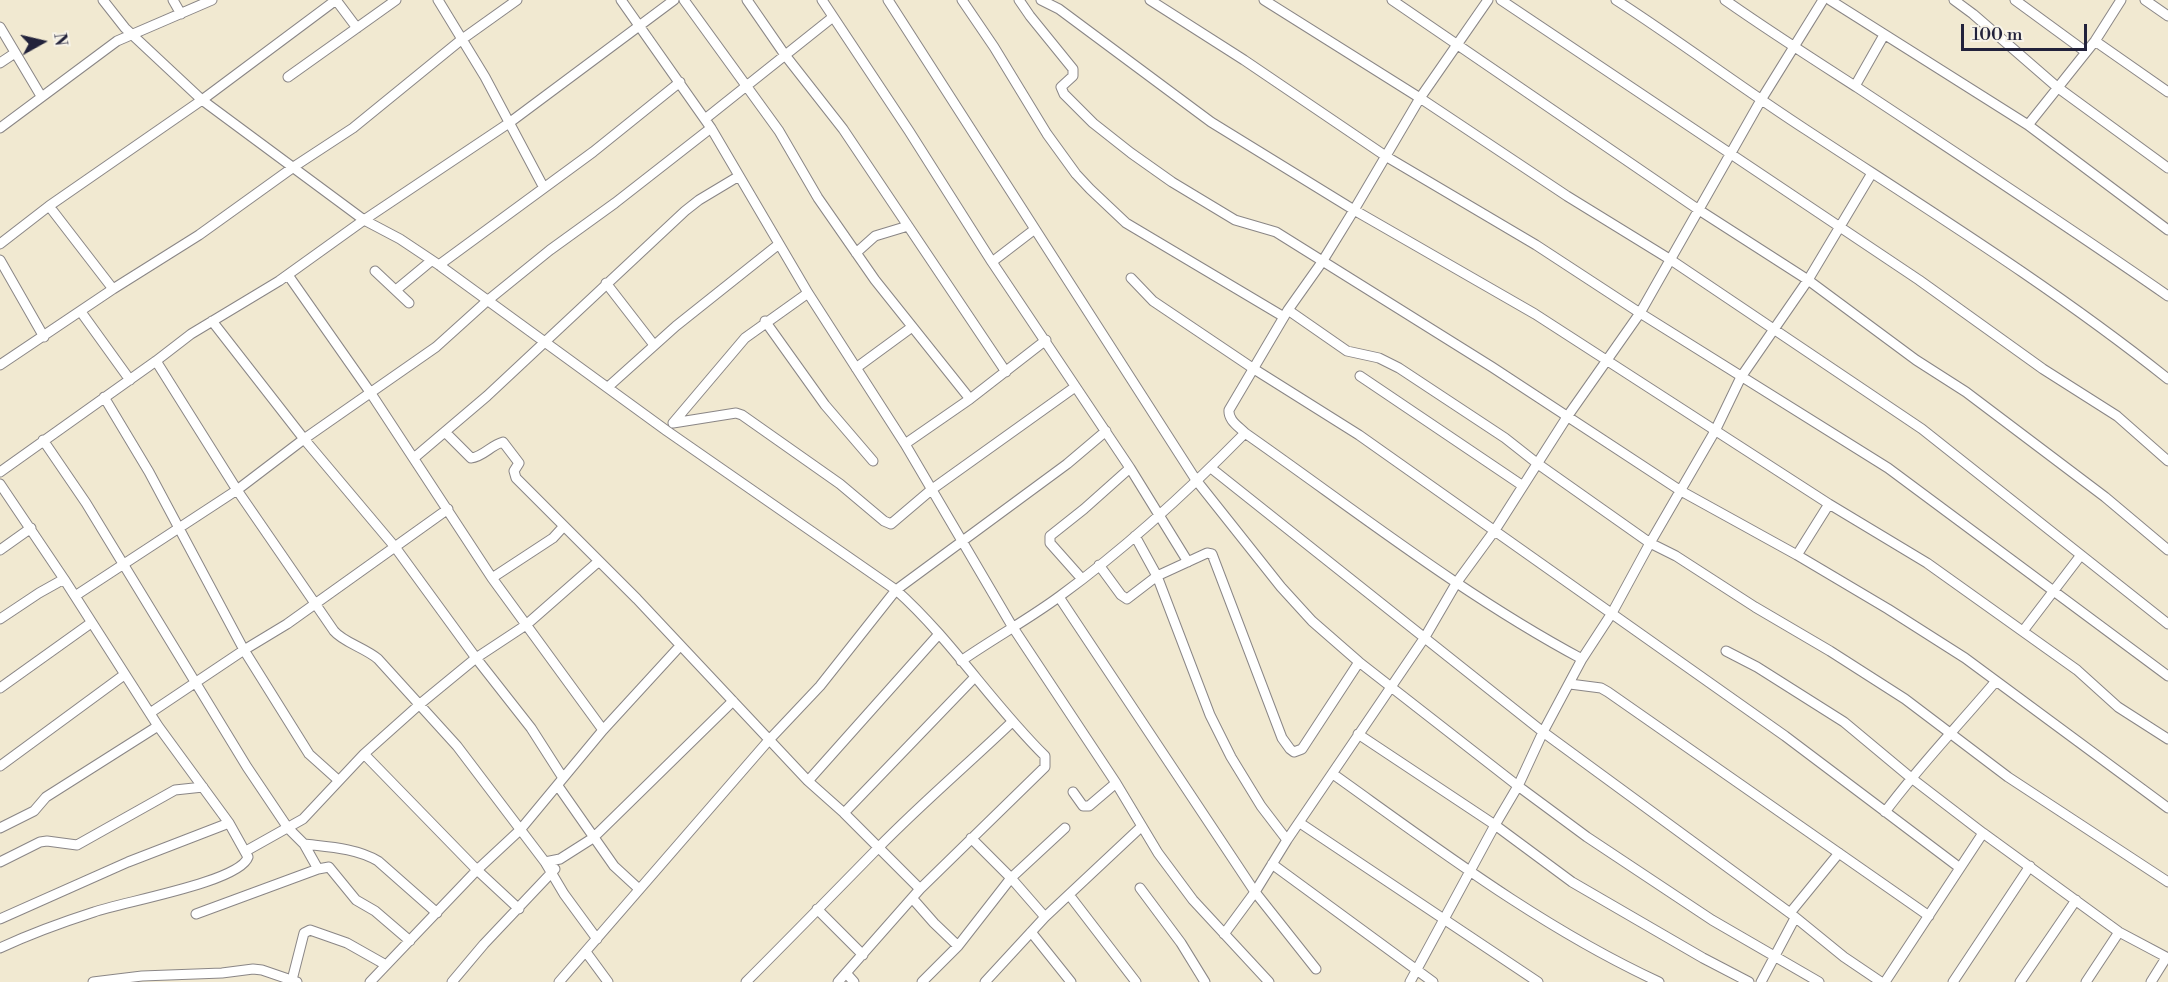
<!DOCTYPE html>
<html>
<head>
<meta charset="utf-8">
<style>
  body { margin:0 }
  #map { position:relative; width:2168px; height:982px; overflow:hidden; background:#f1e9d1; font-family:"Libre Bodoni",serif }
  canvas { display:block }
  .north { position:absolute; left:12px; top:12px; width:60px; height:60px; -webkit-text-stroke:4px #f7f3e8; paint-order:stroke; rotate:82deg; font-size:16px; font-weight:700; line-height:24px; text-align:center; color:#22223b }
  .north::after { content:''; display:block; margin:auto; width:21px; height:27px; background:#22223b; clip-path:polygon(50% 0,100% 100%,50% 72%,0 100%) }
  .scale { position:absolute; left:1961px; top:24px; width:126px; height:27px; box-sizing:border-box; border:3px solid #22223b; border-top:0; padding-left:8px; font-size:18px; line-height:21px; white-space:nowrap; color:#22223b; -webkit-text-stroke:4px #f7f3e8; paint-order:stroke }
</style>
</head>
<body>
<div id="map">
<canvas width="2168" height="982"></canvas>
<div class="north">N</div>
<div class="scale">100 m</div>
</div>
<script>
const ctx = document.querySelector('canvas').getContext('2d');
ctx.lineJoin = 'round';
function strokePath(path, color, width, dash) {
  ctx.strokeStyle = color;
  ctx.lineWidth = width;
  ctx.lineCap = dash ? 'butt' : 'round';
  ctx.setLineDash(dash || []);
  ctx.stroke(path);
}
const street = new Path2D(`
  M103,0L125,28L202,100L364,220L400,239L439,265L667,431L896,590C951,639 992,704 1045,756V767L920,889L838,982
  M173,0L181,14
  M336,0L357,28
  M438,0L485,77L544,188
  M621,0L711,128L808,293L905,444L1012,626L1116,783L1158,853L1193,900L1269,982
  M684,0L779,131L818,198L875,280L970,399
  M747,0L785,55L843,129L1006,372
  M822,0L909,131L992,262L1130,468L1188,562
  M888,0L1196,480L1281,587L1312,621L1359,662L1518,786L1587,837L1712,920L1819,982
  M962,0L994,47L1047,134L1076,174L1090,189L1126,223L1284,317
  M1019,0L1030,16L1073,69V76L1061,87L1064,94L1093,123L1131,153L1172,182L1235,220L1276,232L1492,367L1681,491L1797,555L1888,609L1965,658L2168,808
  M1041,0L1059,9L1211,122L1354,210L1535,314L1829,504L1927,563L2077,670L2118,707L2168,739
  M1150,0L1244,60L1387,157L1536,245L1640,313L1888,468L2168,676
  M1264,0L1420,98L1567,196L1671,260L1922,429L2168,624
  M1392,0L1699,210L1808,280L1916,360L1966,392L2105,497L2168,550
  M1488,0L1420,98L1354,210L1322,262L1288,310L1229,410C1228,420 1238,426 1245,433C1355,510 1464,596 1582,659
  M1501,0L1919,280L2043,369L2117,416L2168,461
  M1616,0C1681,42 1743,89 1808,131C1930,211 2054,288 2168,379
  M1725,0C1769,31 1813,59 1858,88C1962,157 2066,225 2168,296
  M1830,0L2028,125L2168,230
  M1954,0L1973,14L2057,87L2168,168
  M2015,0L2086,52
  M2145,0L2168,16
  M0,27L41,96
  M2095,41L2168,92
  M0,63L15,53
  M288,77L396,0
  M1855,86L1884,35
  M705,119L833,17
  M2028,125L2095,41L2121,0
  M0,128L117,41L212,0
  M49,206L113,289
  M0,244L49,206L202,100L336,0
  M856,253L875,236L908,226
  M0,260L44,337
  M992,262L1035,229
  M439,265L593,152L680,82
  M375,271L409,303
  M288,275L370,392L492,578L603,730
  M1131,278L1153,301L1254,369L1359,435L1785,736L1960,868
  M606,283L654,345
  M396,290L431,261
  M1288,310L1347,351L1379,358L1399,368L1505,438L1538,464L1650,543L1676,556L1755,607L1830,651L1905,699L2008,777L2168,882
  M81,312L130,380
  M212,321L304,439L395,547L476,658L531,728L563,778
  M765,321L825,405L873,461
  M156,361L237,490L334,631C343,642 365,648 378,659L457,746L545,862L564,894L597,939
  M0,365L113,289L199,235L295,166L353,128L461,40L517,0
  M856,368L912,327
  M1360,376L1523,486
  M608,387L676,326L779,244
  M104,397L149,472L244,650L309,754L338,780
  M673,423L736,413L742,415L840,484L884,521L891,524L931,490L1075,387
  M673,423L745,338L808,293
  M445,432L471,458C483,457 491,445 503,442L519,463L514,471L516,478L637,599L808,781
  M43,440L86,503L247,767L288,828L304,844L318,869
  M905,444L970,399L1046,340
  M414,458L487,396L685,211L699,200L739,176
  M1211,468L1543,732L1790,913L1844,957L1881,982
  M0,472L156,361L191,334L279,281L364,220L509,123L674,0
  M0,484L64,579L158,726L229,823L248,857C240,882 122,902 94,912C63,922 30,934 0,948
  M1135,536L1157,576L1210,715L1231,757L1261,806L1287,840
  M0,550L31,528
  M1797,555L1829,504
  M1099,565L1121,595L1127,599L1157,576L1207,553L1212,554L1282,738L1290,749L1294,752L1302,749L1359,662
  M492,578L553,538L564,526
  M1082,579L1050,543V536L1084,509L1130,468
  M75,596L237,490L304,439L436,347L487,301L550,250L615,203L711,128
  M1059,597L1255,892L1316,969
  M0,619L39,593L64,579
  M2023,631L2081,555
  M1726,651L1757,667L1844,722L1910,777L1983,833L2119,932L2168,958
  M961,661C994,638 1029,619 1060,596C1126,548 1188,491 1245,433
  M1570,684L1601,688L1608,692L1929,916
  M0,688L91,623
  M150,713L244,650L287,624L448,509
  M1358,734L1495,825L1572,882L1703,958L1749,982
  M364,754L477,870L519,909
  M0,766L124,675
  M1333,774C1438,849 1542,928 1659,982
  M558,786L614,866L639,889
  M1073,792L1083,806H1089L1116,783
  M1885,812C1919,766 1959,725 1996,681
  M844,813L974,678
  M1300,823L1538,982
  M0,828L34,811L46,797L158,726
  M971,838L1011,878L1045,917
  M304,844C329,847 356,848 378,861L437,913
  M246,851L303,819L364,754L420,704L476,658L526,625L599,561
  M0,862L40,842L47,841L77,845L175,790L203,787
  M545,862L560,859L593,838L733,701
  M1272,864L1433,982
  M1140,888L1181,943L1205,982
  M920,889L844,813L808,781L939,634
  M1070,896L1136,982
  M912,898L934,923L958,946
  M817,909L863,955
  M1790,913L1839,853
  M196,914L318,869L329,867L356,900L375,911L410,941
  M0,919L128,862L229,823
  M1031,932L1071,982
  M1224,934L1255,892L1287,840L1425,637L1457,582L1495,530L1567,417L1640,313L1761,100L1823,0
  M586,952L608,982
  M846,973L854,982
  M292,980L304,933L310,930L347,943L386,965
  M93,982L142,976L222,973L253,969L262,970L297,982
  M370,982L477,870L520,830L603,730L680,646
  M452,982L484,944L555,869
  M559,982L769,740L820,686L896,590L1067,464L1106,431
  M746,982C790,938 834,893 878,848C921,804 968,764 1012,722
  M922,982L958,946L1011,878L1065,828
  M985,982L1045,917L1141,827
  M1410,982L1495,825L1518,786L1543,732L1582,659L1612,613L1650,543L1715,431L1741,377L1808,280L1872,173
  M1761,982L1795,918
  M1885,982L1983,833
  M1953,982L2030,866
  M2020,982L2076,900
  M2086,982L2119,932
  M2151,982L2166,958`);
strokePath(street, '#8a8686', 11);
strokePath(street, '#fff', 9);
</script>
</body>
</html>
